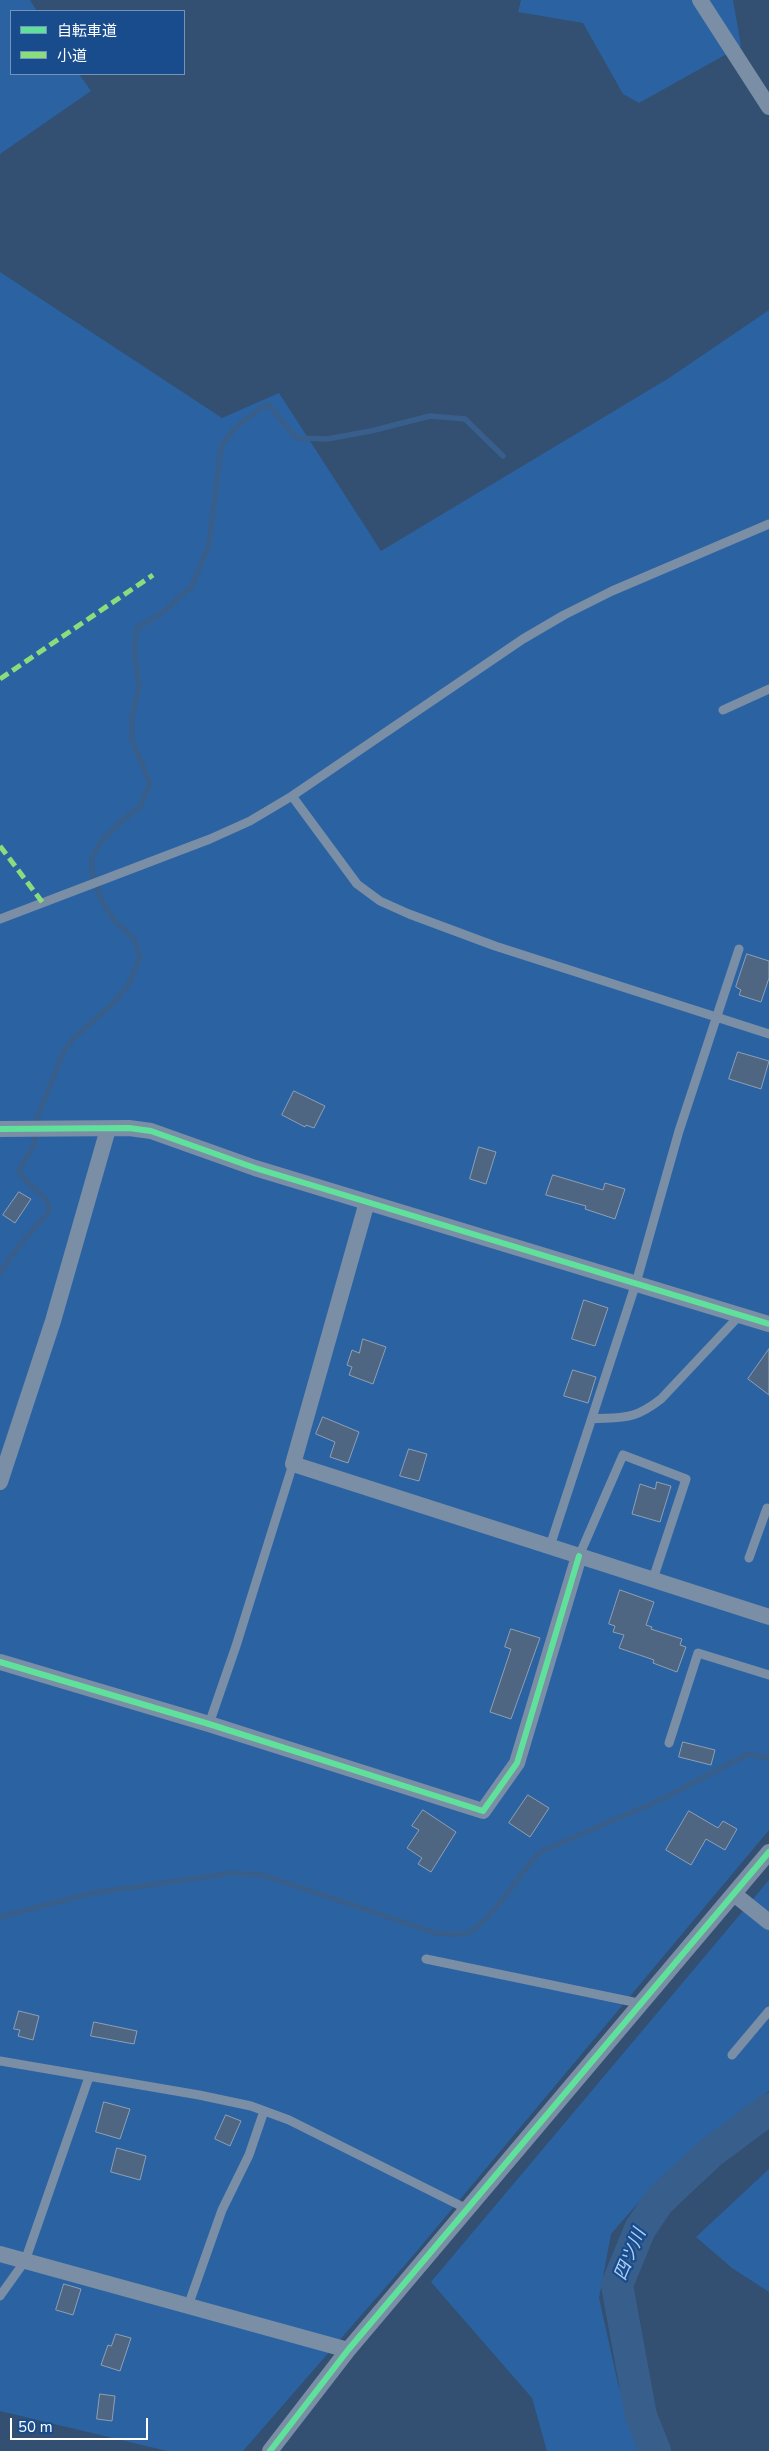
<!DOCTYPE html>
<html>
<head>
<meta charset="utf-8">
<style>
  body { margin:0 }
  #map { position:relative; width:769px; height:2451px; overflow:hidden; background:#334f71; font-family:"Nunito Sans","Noto Sans JP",sans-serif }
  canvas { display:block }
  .legend { position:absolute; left:10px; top:10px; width:175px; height:65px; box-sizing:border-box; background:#184c8c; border:1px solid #7494ba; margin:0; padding:6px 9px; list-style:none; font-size:15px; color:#fff }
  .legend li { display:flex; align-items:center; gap:10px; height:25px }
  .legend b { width:25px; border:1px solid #7494ba }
  .scale { position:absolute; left:10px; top:2418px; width:138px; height:22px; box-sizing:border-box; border:2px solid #fff; border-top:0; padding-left:6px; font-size:15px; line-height:18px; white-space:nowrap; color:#fff; -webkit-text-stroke:4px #184c8c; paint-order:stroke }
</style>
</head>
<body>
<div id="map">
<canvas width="769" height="2451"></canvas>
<ul class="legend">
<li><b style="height:6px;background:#60e19b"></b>自転車道</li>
<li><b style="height:6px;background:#8add7b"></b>小道</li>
</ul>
<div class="scale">50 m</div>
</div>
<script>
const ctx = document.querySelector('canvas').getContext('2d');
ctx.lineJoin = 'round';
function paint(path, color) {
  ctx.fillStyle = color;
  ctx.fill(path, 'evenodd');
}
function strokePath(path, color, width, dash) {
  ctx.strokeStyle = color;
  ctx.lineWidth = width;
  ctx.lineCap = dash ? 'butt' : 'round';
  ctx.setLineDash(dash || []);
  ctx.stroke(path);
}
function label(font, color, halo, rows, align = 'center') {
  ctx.font = font + ' "Nunito Sans","Noto Sans JP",sans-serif';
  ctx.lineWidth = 4.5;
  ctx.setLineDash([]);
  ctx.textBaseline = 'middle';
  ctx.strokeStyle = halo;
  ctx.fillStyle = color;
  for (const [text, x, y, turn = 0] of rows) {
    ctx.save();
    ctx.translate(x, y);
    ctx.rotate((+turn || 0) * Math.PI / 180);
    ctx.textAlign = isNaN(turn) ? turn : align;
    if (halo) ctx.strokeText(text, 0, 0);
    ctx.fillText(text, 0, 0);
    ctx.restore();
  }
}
const green = new Path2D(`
  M0,0H30L37,11H11V74H79L91,91L0,154Z
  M521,0H733L741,46L639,103L623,94L583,23L518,12Z
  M0,272L222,418L279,393L381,551L669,378L769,310V1830L411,2258L243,2451H167L0,2411Z
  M769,1880V2091L658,2180L611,2234L599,2298L618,2384L640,2451H547L532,2398L431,2282Z
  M769,2169V2292L732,2268L696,2237Z`);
const stream = new Path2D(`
  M0,1273L15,1251L50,1210C47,1192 25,1187 19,1170L34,1145L37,1118L63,1053L72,1040L114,1002L129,984L140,957L134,939L114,920L102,902L92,873V856L102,841L120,822L140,807L150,783L132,741V717L139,686L134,650L137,628L162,613L192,586L209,545L221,446L235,428L262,407L269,405L296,438L327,439L371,431L430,416L465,419L503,456
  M0,1917L92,1893L234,1873L263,1875L436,1933C444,1933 459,1936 467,1933C492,1922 519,1873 540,1852L660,1800L748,1754L769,1758`);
const river = new Path2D(`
  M655,2451L641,2416L617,2285L640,2229L659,2201L710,2153L769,2109`);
const building = new Path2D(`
  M747,954L769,961V978L761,1002L739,995L741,990L736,987Z
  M738,1052L769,1061L761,1089L729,1079Z
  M294,1091L325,1106L314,1128L306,1125L305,1127L282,1115Z
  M479,1147L496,1152L486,1184L470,1179Z
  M553,1175L603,1190L605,1183L625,1189L615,1219L585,1209L586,1206L546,1195Z
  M19,1192L31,1199L15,1223L3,1215Z
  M584,1300L608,1308L595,1346L572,1339Z
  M363,1339L386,1347L373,1384L349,1375L352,1367L347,1365L352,1350L359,1353Z
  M769,1349V1395L748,1379Z
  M573,1370L596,1377L588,1403L564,1396Z
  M323,1417L359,1432L348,1463L330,1457L335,1442L316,1434Z
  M409,1449L427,1454L419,1481L400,1476Z
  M657,1482L671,1486L660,1522L632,1514L640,1484L655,1489Z
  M620,1590L654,1602L646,1625L652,1627L651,1629L682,1639L680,1645L686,1647L677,1672L653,1663L654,1660L619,1648L624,1635L613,1632L615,1626L609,1624Z
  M511,1629L540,1638L511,1719L490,1712L511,1649L505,1647Z
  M683,1742L715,1750L711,1765L679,1757Z
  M528,1795L549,1808L530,1837L509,1823Z
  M423,1810L456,1832L431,1872L418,1864L422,1858L407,1848L419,1830L412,1826Z
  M689,1811L718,1828L723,1821L737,1829L725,1850L706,1839L691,1865L666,1850Z
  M19,2011L39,2016L33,2040L18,2036L20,2030L14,2029Z
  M94,2022L137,2031L134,2044L91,2036Z
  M104,2102L130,2109L120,2139L96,2132Z
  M226,2115L241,2121L230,2146L215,2139Z
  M117,2148L146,2156L140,2180L111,2172Z
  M64,2284L81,2289L73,2315L56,2310Z
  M116,2334L131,2338L120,2371L101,2365L108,2345L111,2346Z
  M100,2394L115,2396L112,2421L97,2419Z`);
const service = new Path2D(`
  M723,710L769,689
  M292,796L357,884L380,901L409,914L495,946L769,1034
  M0,919L210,839L250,821L292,796L523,639L564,615L612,591L769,524
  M592,1419C625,1417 634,1420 661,1399L740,1315
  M550,1546L636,1283L679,1131L739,949
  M579,1556L623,1455L686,1479L653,1579
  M749,1558L767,1508L769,1509
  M209,1724L236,1646L293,1464
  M669,1743L698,1653L769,1675
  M426,1959L643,2004
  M732,2055L769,2011
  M0,2061L199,2095L251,2106L289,2120L469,2210
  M0,2296L25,2261L89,2077
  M188,2306L222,2210L249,2155L264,2111`);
const minor = new Path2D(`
  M700,0L769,107
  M0,1129L129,1128L151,1131L255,1168L769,1324
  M367,1202L293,1464L769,1617
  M0,1482L53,1321L108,1129
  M0,1662L209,1724L483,1811L517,1763L579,1556
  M734,1894L769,1922
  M0,2254L348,2350
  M270,2451L348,2350L769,1852`);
const quiet = new Path2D(`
  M0,679L153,575
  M0,846L43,903`);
const cycleway = new Path2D(`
  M0,1129L129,1128L151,1131L255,1168L769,1324
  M0,1662L209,1724L483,1811L517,1763L579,1556
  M270,2451L348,2350L769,1852`);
const waterNames = [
  ["四ツ川",631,2255,-67]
];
paint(green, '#2b63a2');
strokePath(stream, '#385e8b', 5.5);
strokePath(river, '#385e8b', 32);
paint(building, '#4f6682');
strokePath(building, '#8e9fb4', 1);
strokePath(service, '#7a8ea6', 9);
strokePath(minor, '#7a8ea6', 16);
strokePath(quiet, '#8add7b', 5, [10, 5]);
strokePath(cycleway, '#60e19b', 6);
label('italic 18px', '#aecff6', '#184c8c', waterNames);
</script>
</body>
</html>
